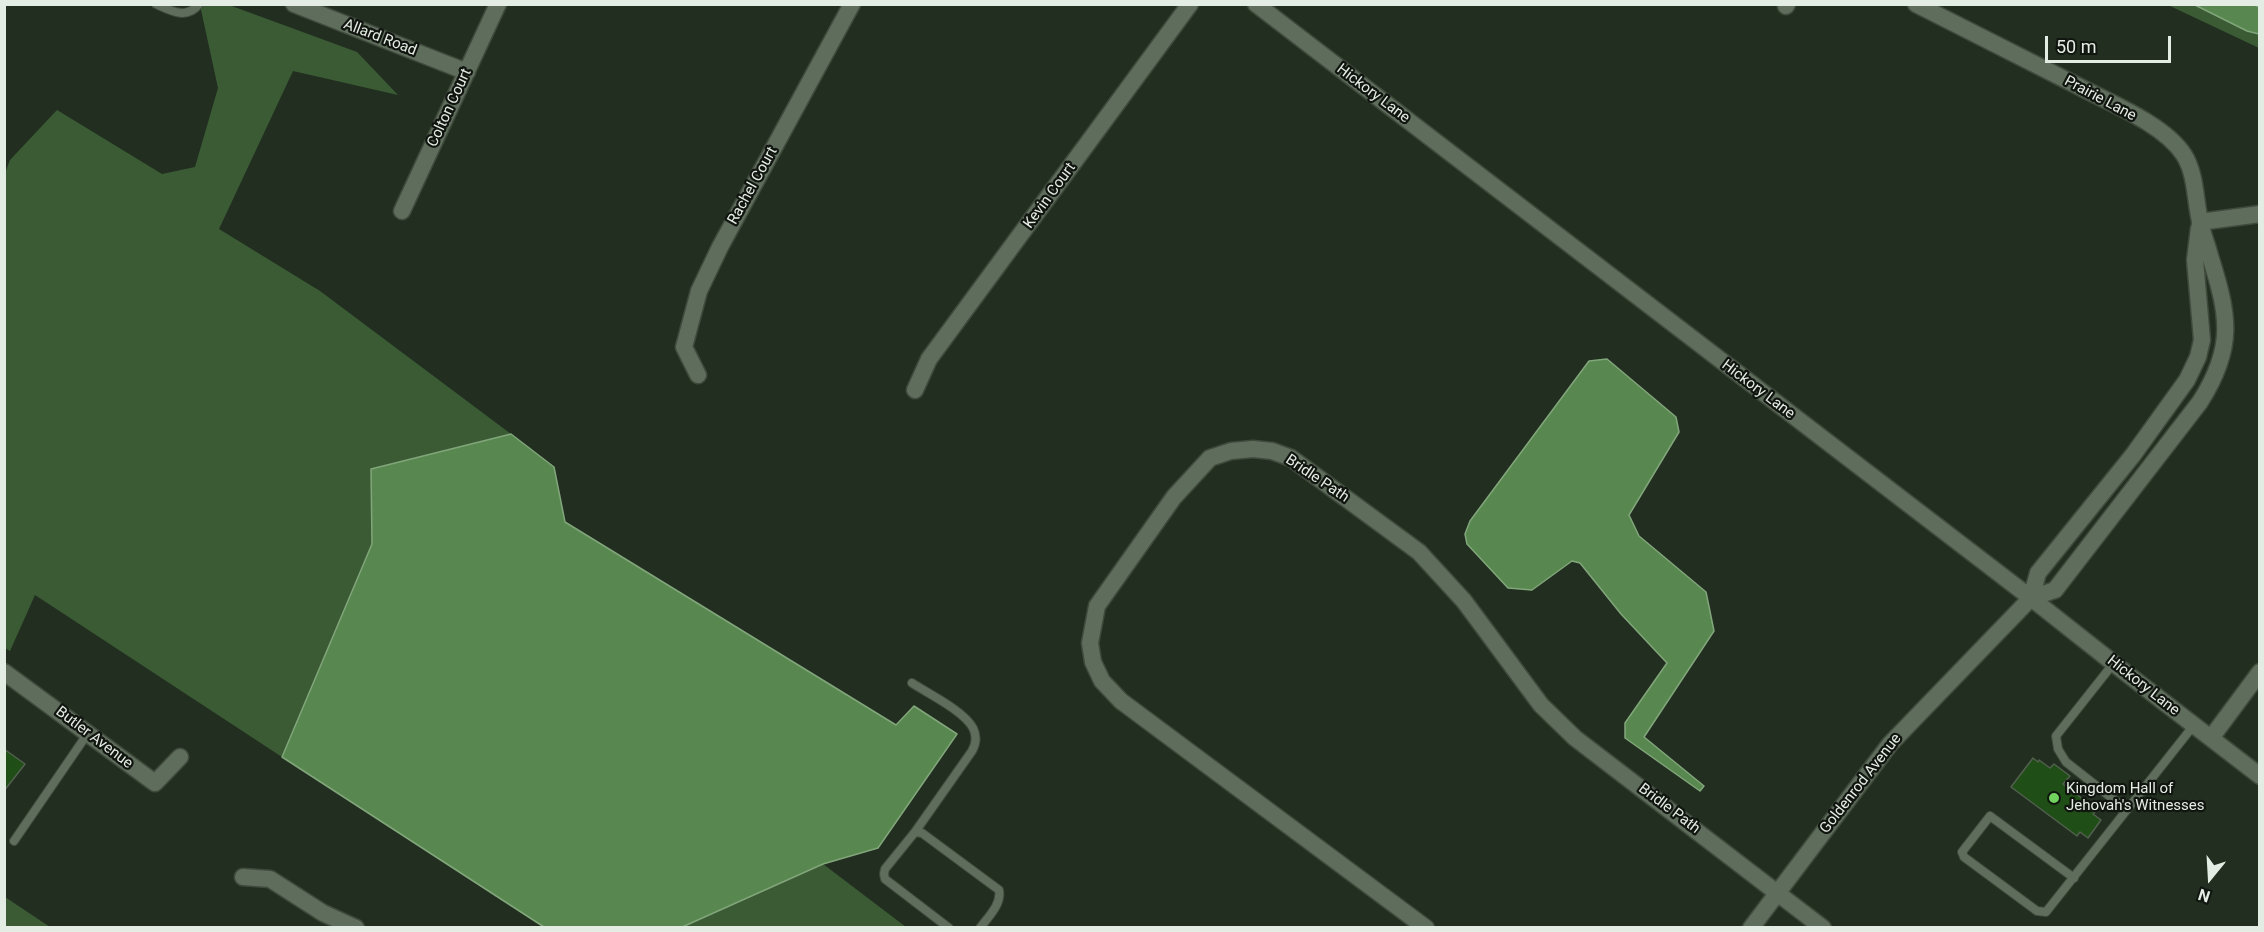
<!DOCTYPE html>
<html>
<head>
<meta charset="utf-8">
<style>
  body { margin:0 }
  #map { position:relative; width:2264px; height:932px; overflow:hidden; background:#222f20; font-family:Roboto,sans-serif }
  canvas { display:block }
  .frame { position:absolute; inset:0; border:6px solid #e4ede3; pointer-events:none }
  .north { position:absolute; left:2180px; top:848px; width:60px; height:60px; -webkit-text-stroke:4px #10150f; paint-order:stroke; rotate:198deg; font-size:16px; font-weight:700; line-height:24px; text-align:center; color:#e4ede3 }
  .north::after { content:''; display:block; margin:auto; width:21px; height:27px; background:#e4ede3; clip-path:polygon(50% 0,100% 100%,50% 72%,0 100%) }
  .scale { position:absolute; left:2045px; top:36px; width:126px; height:27px; box-sizing:border-box; border:3px solid #e4ede3; border-top:0; padding-left:8px; font-size:18px; line-height:21px; white-space:nowrap; color:#e4ede3; -webkit-text-stroke:4px #10150f; paint-order:stroke }
</style>
</head>
<body>
<div id="map">
<canvas width="2264" height="932"></canvas>
<div class="frame"></div>
<div class="north">N</div>
<div class="scale">50 m</div>
</div>
<script>
const ctx = document.querySelector('canvas').getContext('2d');
ctx.lineJoin = 'round';
function paint(path, color) {
  ctx.fillStyle = color;
  ctx.fill(path, 'evenodd');
}
function strokePath(path, color, width, dash) {
  ctx.strokeStyle = color;
  ctx.lineWidth = width;
  ctx.lineCap = dash ? 'butt' : 'round';
  ctx.setLineDash(dash || []);
  ctx.stroke(path);
}
function label(font, color, halo, rows, align = 'center') {
  ctx.font = font + ' Roboto,sans-serif';
  ctx.lineWidth = 4.5;
  ctx.setLineDash([]);
  ctx.textBaseline = 'middle';
  ctx.strokeStyle = halo;
  ctx.fillStyle = color;
  for (const [text, x, y, turn = 0] of rows) {
    ctx.save();
    ctx.translate(x, y);
    ctx.rotate((+turn || 0) * Math.PI / 180);
    ctx.textAlign = isNaN(turn) ? turn : align;
    if (halo) ctx.strokeText(text, 0, 0);
    ctx.fillText(text, 0, 0);
    ctx.restore();
  }
}
const green = new Path2D(`
  M200,5H229L357,52L398,95L293,71L219,229L320,291L511,434L372,469V544L282,757L35,595L10,651L5,648L4,176L10,160L57,110L162,174L195,167L218,88Z
  M2168,5H2259V48Z
  M823,864L906,927L680,928Z
  M5,897L50,927H5Z`);
const water = new Path2D(`
  M2195,5H2255L2259,7V34L2247,31Z
  M1607,359L1676,417L1679,432L1629,515L1639,536L1706,592L1714,631L1644,737L1704,786L1700,791L1625,738V723L1667,663L1621,614L1580,563L1572,561L1532,590L1508,588L1467,544L1465,534L1470,521L1589,361Z
  M511,434L554,467L565,522L896,725L914,706L957,734L878,848L823,864L680,928L544,927L282,757L372,544L371,469Z`);
const building = new Path2D(`
  M4,749L25,764L4,791Z
  M2033,758L2038,762L2039,760L2050,768L2054,764L2070,776L2063,784L2097,810L2093,814L2101,820L2088,838L2080,832L2077,836L2011,787Z`);
const service = new Path2D(`
  M156,4C171,11 187,20 199,4
  M2113,664L2056,736L2058,749L2066,762L2127,810
  M912,683C929,694 964,711 973,728C977,736 976,744 972,751L915,832
  M14,841L88,733
  M2074,878L1990,816L1962,852L1964,857L2037,911L2046,912L2194,725
  M949,928L885,879L884,874L885,869L915,832L922,833L999,890C1002,904 988,917 980,928`);
const minor = new Path2D(`
  M294,4L467,72
  M1256,4L2031,598L2126,673L2260,776
  M1786,6L1787,4
  M402,211L498,4
  M2200,222L2260,214
  M698,375L684,347L699,291L720,247L852,4
  M915,390L929,359L1190,4
  M2031,598L2038,573L2133,455L2187,380L2198,357L2202,340L2195,260L2199,228
  M4,672L155,783L180,757
  M2211,738L2260,672
  M243,877L270,879L323,913L356,928
  M1426,928L1121,701L1102,681L1093,662L1090,643L1097,606L1174,497L1210,458L1231,451L1253,449L1272,451L1291,458L1419,552L1464,601L1541,705L1575,738L1823,928
  M1751,928L1890,744L2031,598L2055,590L2200,402C2235,347 2229,316 2210,256C2207,244 2202,233 2200,221C2195,200 2196,174 2184,155C2164,124 2110,103 2078,86C2024,59 1970,31 1916,4`);
const markers = [
  [2054,798,6,"#71d35e"]
];
const streetNames = [
  ["Allard Road",380,38,21],
  ["Hickory Lane",1373,94,37],
  ["Prairie Lane",2100,99,28],
  ["Colton Court",450,108,-65],
  ["Rachel Court",753,186,-61],
  ["Kevin Court",1050,196,-54],
  ["Hickory Lane",1758,390,37],
  ["Bridle Path",1317,479,34],
  ["Hickory Lane",2143,686,38],
  ["Butler Avenue",94,738,37],
  ["Goldenrod Avenue",1861,784,-52],
  ["Bridle Path",1669,809,37]
];
const poiNames = [
  ["Kingdom Hall of",2066,789],
  ["Jehovah's Witnesses",2066,806]
];
paint(green, '#3b5b35');
paint(water, '#58884f');
strokePath(water, '#82a67b', 1.5);
paint(building, '#1f4e16');
strokePath(building, '#52604f', 1.5);
strokePath(service, '#3f4a3d', 10);
strokePath(minor, '#3f4a3d', 19);
strokePath(service, '#5f6d5c', 8);
strokePath(minor, '#5f6d5c', 16);
for (const [x, y, r, color] of markers) {
  const dot = new Path2D();
  dot.arc(x, y, r, 0, 2 * Math.PI);
  ctx.fillStyle = color;
  ctx.fill(dot);
  strokePath(dot, '#10150f', 2);
}
label('15px', '#e4ede3', '#10150f', streetNames);
label('15px', '#e4ede3', '#10150f', poiNames, 'left');
</script>
</body>
</html>
